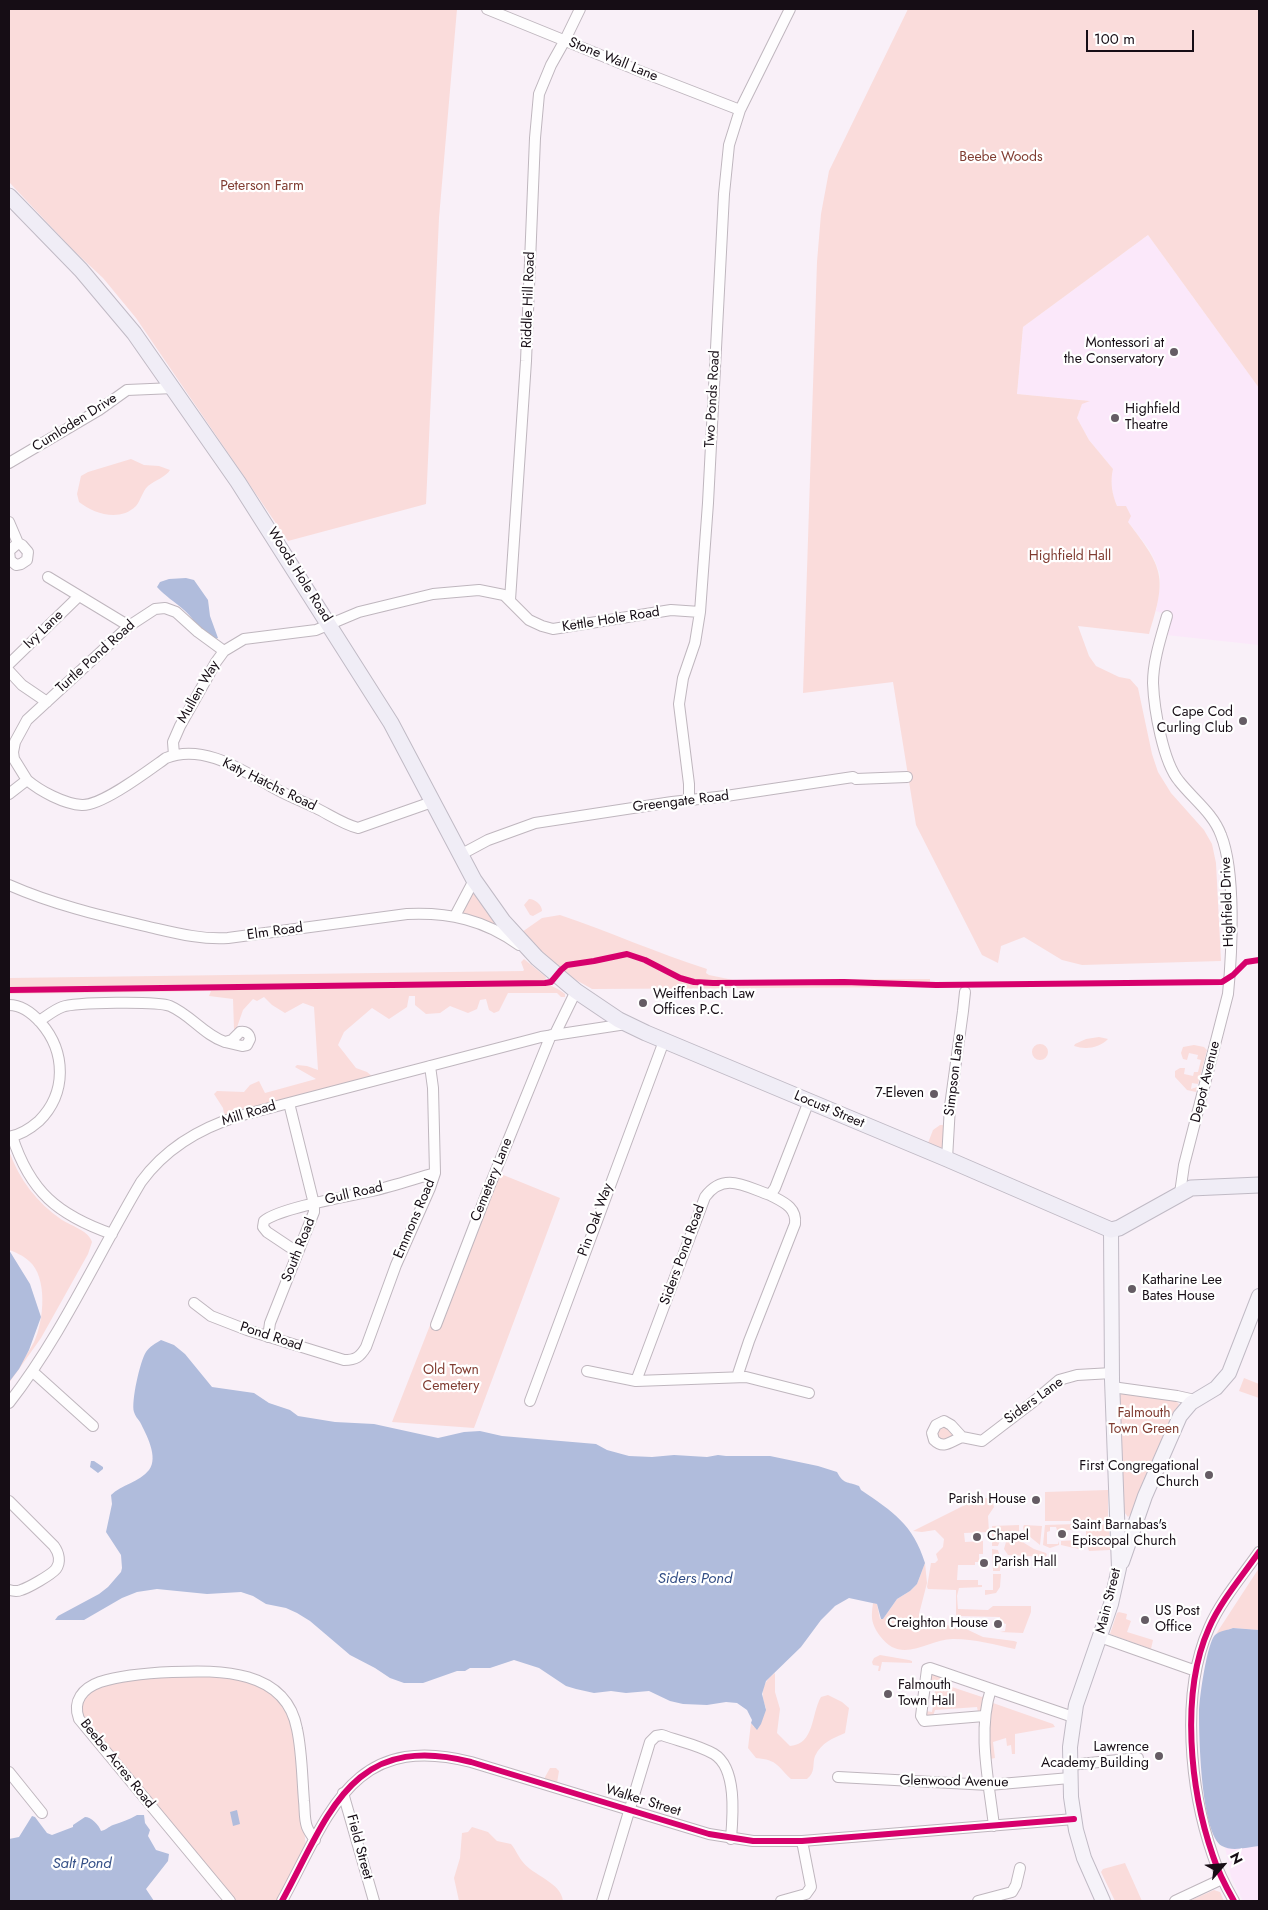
<!DOCTYPE html>
<html>
<head>
<meta charset="utf-8">
<style>
  body { margin:0 }
  #map { position:relative; width:1268px; height:1910px; overflow:hidden; background:#f9f0f8; font-family:Jost,sans-serif }
  canvas { display:block }
  .frame { position:absolute; inset:0; border:10px solid #160d15; pointer-events:none }
  .north { position:absolute; left:1198px; top:1840px; width:50px; height:50px; -webkit-text-stroke:4px #fff; paint-order:stroke; rotate:63deg; font-size:14px; font-weight:700; line-height:20px; text-align:center; color:#160d15 }
  .north::after { content:''; display:block; margin:auto; width:18px; height:22px; background:#160d15; clip-path:polygon(50% 0,100% 100%,50% 72%,0 100%) }
  .scale { position:absolute; left:1086px; top:30px; width:108px; height:22px; box-sizing:border-box; border:2px solid #160d15; border-top:0; padding-left:6px; font-size:15px; line-height:18px; white-space:nowrap; color:#160d15; -webkit-text-stroke:4px #fff; paint-order:stroke }
</style>
</head>
<body>
<div id="map">
<canvas width="1268" height="1910"></canvas>
<div class="frame"></div>
<div class="north">N</div>
<div class="scale">100 m</div>
</div>
<script>
const ctx = document.querySelector('canvas').getContext('2d');
ctx.lineJoin = 'round';
function paint(path, color) {
  ctx.fillStyle = color;
  ctx.fill(path, 'evenodd');
}
function strokePath(path, color, width, dash) {
  ctx.strokeStyle = color;
  ctx.lineWidth = width;
  ctx.lineCap = dash ? 'butt' : 'round';
  ctx.setLineDash(dash || []);
  ctx.stroke(path);
}
function label(font, color, halo, rows, align = 'center') {
  ctx.font = font + ' Jost,sans-serif';
  ctx.lineWidth = 4.5;
  ctx.setLineDash([]);
  ctx.textBaseline = 'middle';
  ctx.strokeStyle = halo;
  ctx.fillStyle = color;
  for (const [text, x, y, turn = 0] of rows) {
    ctx.save();
    ctx.translate(x, y);
    ctx.rotate((+turn || 0) * Math.PI / 180);
    ctx.textAlign = isNaN(turn) ? turn : align;
    if (halo) ctx.strokeText(text, 0, 0);
    ctx.fillText(text, 0, 0);
    ctx.restore();
  }
}
const built = new Path2D(`
  M1148,235L1259,388V645L1166,635L1170,616L1156,611L1160,587V574L1155,561L1149,549L1119,510L1113,496L1111,479L1113,469L1089,440L1077,418L1082,403L1089,401L1017,394L1023,327Z
  M1259,1846V1901H1243L1231,1877L1225,1847L1233,1849Z`);
const green = new Path2D(`
  M9,9H457L439,218L426,504L288,541L136,318L103,278L72,249L9,182Z
  M908,9H1259V388L1148,235L1023,327L1017,394L1090,401L1082,404L1077,418L1089,440L1113,469C1110,482 1112,494 1117,506H1126L1131,516L1128,522C1164,569 1167,577 1149,634L1078,626L1089,656L1096,666L1119,677L1130,679L1138,688L1152,754L1158,772L1171,793L1204,830L1212,844L1216,863L1221,961L1082,965L1062,960L1024,937L1001,946L998,963L982,955L916,825L893,682L803,693L817,262L821,214L829,171Z
  M131,459L144,465L159,466L170,470C166,477 155,480 148,486C142,492 141,500 136,506C120,522 94,514 79,502L77,494L81,476L88,472Z
  M474,890L499,927L462,913Z
  M529,899C535,899 542,905 542,911L533,916L530,915L524,905Z
  M560,915C610,932 657,953 707,969L706,973L709,975L733,980L930,979V987L592,989L562,972L563,969L560,967L559,968L540,952L522,932L542,918Z
  M524,959L546,977L545,981C551,987 558,988 565,994V997H561L557,993H508L499,1011L494,1013L489,1010L486,999L480,1000L477,1009L468,1013L450,1006L440,1013L426,1014L415,1005V996H409L407,1007L389,1019L372,1008L344,1032L338,1045L356,1068L367,1072L373,1077L227,1116L224,1113L223,1108L214,1094L217,1091L244,1092L250,1085L259,1081L265,1093L316,1079L295,1067L297,1065L307,1066L318,1070L314,1007L303,1003L285,1013L272,1005L264,997L257,1001L253,999L243,1010L236,1030L234,1029L233,999L209,996L211,991L9,994V978L523,971L524,970L521,962Z
  M1099,1037L1108,1039C1099,1048 1086,1050 1074,1046L1075,1044L1086,1039Z
  M1032 1052a8 8 0 1 1 16 0a8 8 0 1 1-16 0Z
  M1194,1045L1204,1047L1207,1050L1198,1084L1192,1083L1191,1089L1197,1087L1196,1092L1187,1090L1175,1077V1071L1180,1068H1185L1184,1074L1193,1076L1194,1072H1198L1201,1060L1197,1059L1198,1055L1189,1053L1187,1060L1183,1059L1181,1053L1183,1047Z
  M940,1125H944L943,1150L928,1143L933,1130Z
  M9,1151C19,1179 37,1203 62,1220C72,1226 89,1231 92,1242L88,1254L41,1338L9,1383V1375C18,1366 28,1354 34,1342C44,1321 48,1277 29,1261C24,1256 15,1252 9,1250Z
  M491,1170L560,1198L474,1428L392,1422Z
  M1244,1378L1259,1384V1398L1239,1391Z
  M1122,1393L1175,1400L1179,1404L1136,1509L1128,1517L1121,1508L1118,1397Z
  M943,1425L954,1434V1437L939,1442L935,1431Z
  M1108,1490V1521H1045V1492Z
  M986,1498L992,1501L994,1507L988,1516L989,1532L964,1533L965,1542L983,1541V1554H979V1562H975V1565H958L957,1580H978V1585H982V1587L959,1588L957,1596L958,1609L988,1610L993,1606H1031V1612L1023,1633L1000,1632L1005,1631L1006,1624L1000,1622V1617L956,1616V1590L928,1589L927,1587L931,1563H935L938,1560L936,1554L943,1547L944,1539L935,1530L922,1532L913,1531L977,1499Z
  M1086,1524H1109L1110,1550L1089,1551L1086,1543Z
  M1019,1525V1531C1008,1533 1001,1535 998,1546H992V1526Z
  M1024,1525L1042,1526L1040,1545L1024,1532L1023,1527Z
  M1045,1525L1077,1524V1526H1076V1530H1057L1056,1527H1050V1531L1047,1532V1544H1058L1059,1541V1545L1050,1548L1043,1545Z
  M1083,1537L1084,1546L1083,1550L1061,1545V1541L1077,1540V1538Z
  M1016,1538L1034,1549L1046,1553L1047,1555L1045,1557L1008,1555L1004,1549L1006,1542Z
  M992,1549L998,1550L1001,1561L1000,1571H993Z
  M925,1563L927,1583L919,1614L921,1622L928,1626L947,1625L955,1628H964L983,1637L1014,1641L1017,1642L1015,1649C996,1645 974,1639 954,1639C929,1638 902,1666 880,1636C871,1623 871,1618 873,1603L877,1604L880,1619H883L897,1599L910,1591L917,1584Z
  M1259,1568V1630L1233,1628L1216,1634Z
  M993,1574H1001L1000,1587L996,1593L985,1595V1590H993Z
  M1119,1612L1127,1614L1126,1619L1131,1621L1127,1632L1153,1640L1151,1649L1110,1634L1117,1613Z
  M880,1655L909,1660L912,1661V1663L882,1662L880,1671H878L879,1666L873,1665L872,1662L874,1658Z
  M775,1673V1692L780,1709L777,1733L790,1746C815,1744 811,1714 821,1697L828,1695L842,1702L849,1708L845,1733C833,1738 821,1743 815,1756C812,1764 816,1772 807,1779H791C777,1766 778,1760 756,1758L748,1748L751,1723L754,1727L766,1708C760,1694 762,1682 775,1673Z
  M167,1675L227,1676L257,1683L277,1696L293,1721L306,1848L279,1901H234L82,1714L81,1703L91,1689L115,1682Z
  M932,1675L941,1676L940,1683L982,1697L986,1693L981,1711L978,1712L977,1707L935,1710L933,1716L927,1715L926,1711L932,1712L936,1684L930,1679Z
  M993,1703L1053,1724L1055,1727L1015,1734V1754H1012L1011,1745L1007,1746L1006,1738L993,1742L995,1758L990,1759L988,1731L990,1729V1721Z
  M550,1768H556L559,1771L557,1783L545,1781V1777Z
  M472,1827L488,1832L497,1841L511,1844C516,1850 518,1856 522,1861C533,1876 561,1882 563,1901H459L454,1878L460,1858L462,1833L468,1832Z
  M1125,1863L1142,1901H1115L1101,1872L1103,1869Z
  M1214,1890L1220,1892L1224,1901H1189Z`);
const water = new Path2D(`
  M186,578L194,580L208,600L210,616L218,638L215,639C199,634 196,620 184,610C175,602 165,596 157,587L160,582L169,579Z
  M9,1250L30,1284L41,1317L29,1350L19,1369L9,1382Z
  M161,1340L174,1345L185,1354L212,1387L254,1393L269,1403L290,1410L298,1416L335,1422L374,1424L438,1438L464,1432L480,1431L502,1436L596,1444L607,1450L629,1456L652,1457L674,1455L707,1457L718,1455L726,1456H770L818,1466L837,1472C844,1485 847,1481 859,1486L861,1490C893,1512 913,1524 925,1563L917,1584L910,1591L897,1599L883,1619H881L877,1604L849,1598L835,1606L821,1620L801,1647L766,1681L762,1694L766,1710L761,1724L757,1730L751,1723L752,1720L747,1710L737,1703L726,1702L707,1705L683,1704L670,1701L649,1691L626,1693L611,1691L594,1693L576,1689L566,1686L539,1668L514,1660L490,1668H470L465,1671H457L423,1683H404L390,1678L375,1668L350,1655L310,1621L297,1613L286,1608L266,1604L253,1596L241,1592L207,1594L157,1589L137,1592L122,1598L84,1620H55L58,1616L99,1594L108,1587L121,1572L122,1568L121,1555L106,1532L112,1504L111,1495C121,1485 140,1482 149,1470C159,1457 146,1434 140,1422C138,1419 135,1416 134,1412C131,1402 140,1361 146,1352C149,1347 156,1343 161,1340Z
  M91,1461H94L103,1467V1469L98,1473L90,1467Z
  M1233,1628L1259,1630V1846C1248,1847 1232,1852 1222,1846C1201,1834 1199,1737 1199,1713C1199,1699 1207,1643 1215,1635C1219,1631 1228,1630 1233,1628Z
  M237,1810L240,1824L233,1826L230,1812Z
  M137,1815H144L145,1823L150,1830L148,1836L156,1850L169,1854L168,1861L146,1889L154,1901H9V1839L19,1837L32,1816L35,1817L47,1833L52,1835L73,1827V1825L85,1817C91,1817 99,1825 101,1831C106,1830 108,1827 113,1825C121,1822 129,1820 137,1815Z`);
const minor = new Path2D(`
  M487,9L642,72L740,110
  M9,463L99,410L127,390L174,388
  M9,522L18,543L22,545L28,552L27,560L21,564L16,565L10,560L9,551L18,543
  M48,577L129,626
  M510,600L526,361L535,138L539,94L551,65L565,40L580,9
  M1167,616C1161,637 1153,661 1153,683C1154,709 1163,762 1179,781C1193,799 1213,813 1221,835C1236,872 1232,953 1228,994L1184,1165L1180,1193
  M9,664L79,596
  M9,671L22,685L47,702
  M9,750L13,752L14,759L27,780L9,794
  M13,752L15,742L27,720L129,626L155,609L165,608L176,612L198,632L224,651
  M174,755L173,742L180,726L216,662L224,651L244,639L316,630L359,612L433,594L479,590L504,595L529,620L542,626L553,629L671,610L700,612
  M27,780C40,791 64,804 82,805C102,806 149,770 166,758C204,743 243,771 274,788C288,796 302,801 316,808C330,815 343,824 358,828L432,802
  M689,799V784L679,704L683,678L695,643L700,612L708,503L724,194L729,145L740,110L790,9
  M460,855L488,840L535,823L672,802L726,796L853,777L856,779L907,777
  M9,885C52,904 98,915 145,926C172,932 200,940 228,938L407,914C449,912 485,920 519,945
  M455,916L474,880
  M9,1005C22,1005 33,1014 41,1023C66,1052 67,1093 39,1121C31,1128 20,1135 9,1137
  M39,1021C47,1016 54,1010 62,1007C75,1002 158,1001 170,1006C191,1015 204,1035 225,1042
  M240,1032C245,1031 249,1033 250,1039L247,1045L242,1046L225,1042L232,1040Z
  M555,1034L576,991
  M12,1136C30,1192 58,1215 112,1234
  M947,1159L950,1106L963,1011L965,992
  M297,1252L267,1232L263,1227L264,1221C279,1208 349,1196 372,1191C393,1186 414,1179 435,1173
  M194,1303L211,1316L247,1330L344,1360C356,1360 360,1357 366,1347L396,1265L430,1188L435,1173L433,1088L430,1066
  M436,1325L488,1190L551,1035
  M268,1337L270,1323L314,1212V1204L289,1103
  M32,1371L93,1426
  M587,1371L636,1381L746,1377L809,1393
  M737,1377L749,1341L795,1224C797,1207 783,1202 770,1195
  M636,1381L705,1197C724,1171 746,1187 770,1195L775,1188L809,1101
  M1112,1387L1177,1396L1195,1400
  M530,1401L664,1041
  M9,1403C62,1335 97,1256 141,1182C165,1149 200,1128 239,1116L541,1037L626,1024
  M962,1437C951,1441 944,1450 934,1440L932,1433L936,1425L944,1421L951,1425L962,1437L982,1441L1033,1402L1059,1380L1077,1375L1112,1373
  M9,1501L54,1546C59,1553 61,1562 56,1569C51,1575 28,1588 21,1590C17,1592 13,1591 9,1590
  M1100,1637L1196,1671
  M991,1689C977,1731 989,1782 994,1826
  M984,1716L924,1721L921,1716L927,1669L930,1668L1073,1717
  M1070,1765L1138,1758
  M9,1772L42,1813
  M838,1777L989,1785L1070,1778
  M343,1793L374,1901
  M230,1901L79,1719C72,1701 83,1688 100,1682C122,1675 149,1673 172,1672C219,1670 286,1669 297,1729C302,1752 302,1777 304,1801C305,1809 304,1819 307,1827C309,1832 312,1836 315,1840
  M282,1901C329,1815 351,1731 471,1762L709,1834L753,1841H802L1074,1819
  M602,1901L650,1742L656,1736L662,1735C678,1741 699,1745 714,1754C737,1768 733,1815 731,1839
  M781,1901L806,1894L811,1887L802,1841
  M978,1901L1012,1892L1016,1885L1020,1868
  M1175,1901L1222,1879
  M1234,1901C1226,1887 1218,1872 1213,1856C1190,1790 1180,1693 1209,1628C1220,1602 1243,1575 1259,1552`);
const major = new Path2D(`
  M1122,1562L1145,1496L1180,1416L1191,1403L1216,1388L1229,1373L1259,1296
  M1103,1901L1084,1858L1076,1830L1071,1797L1070,1747L1076,1705L1111,1604L1119,1568L1112,1380L1111,1230`);
const highway = new Path2D(`
  M9,196L81,270L134,333L238,482L391,723L474,880L503,921L537,958L576,991L619,1020L646,1033L947,1159L1111,1230L1119,1228L1191,1188L1259,1185`);
const cycleway = new Path2D(`
  M9,990L545,983L551,982L561,970L567,965L594,961L627,954L645,960L680,978L694,982L713,983L844,982L936,985L1222,982L1233,975L1246,962L1259,960
  M282,1901C329,1815 351,1731 471,1762L709,1834L753,1841H802L1074,1819
  M1234,1901C1226,1887 1218,1872 1213,1856C1190,1790 1180,1693 1209,1628C1220,1602 1243,1575 1259,1552`);
const markers = [
  [1174,352,5,"#655c64"],
  [1115,418,5,"#655c64"],
  [1243,721,5,"#655c64"],
  [643,1003,5,"#655c64"],
  [934,1094,5,"#655c64"],
  [1132,1289,5,"#655c64"],
  [1209,1475,5,"#655c64"],
  [1036,1500,5,"#655c64"],
  [1062,1534,5,"#655c64"],
  [977,1537,5,"#655c64"],
  [984,1563,5,"#655c64"],
  [1145,1620,5,"#655c64"],
  [998,1624,5,"#655c64"],
  [888,1694,5,"#655c64"],
  [1159,1756,5,"#655c64"]
];
const streetNames = [
  ["Stone Wall Lane",613,60,22],
  ["Riddle Hill Road",529,300,-88],
  ["Two Ponds Road",713,399,-87],
  ["Cumloden Drive",75,423,-32],
  ["Woods Hole Road",299,575,58],
  ["Kettle Hole Road",611,620,-9],
  ["Ivy Lane",44,630,-44],
  ["Turtle Pond Road",96,657,-42],
  ["Mullen Way",199,692,-60],
  ["Katy Hatchs Road",269,785,26],
  ["Greengate Road",681,802,-7],
  ["Highfield Drive",1228,902,-92],
  ["Elm Road",275,932,-8],
  ["Simpson Lane",955,1075,-83],
  ["Depot Avenue",1206,1082,-76],
  ["Locust Street",829,1110,23],
  ["Mill Road",249,1114,-17],
  ["Cemetery Lane",492,1180,-68],
  ["Gull Road",354,1194,-13],
  ["Emmons Road",415,1219,-67],
  ["Pin Oak Way",596,1220,-70],
  ["South Road",299,1250,-68],
  ["Siders Pond Road",683,1255,-70],
  ["Pond Road",271,1337,18],
  ["Siders Lane",1034,1401,-36],
  ["Main Street",1109,1601,-76],
  ["Beebe Acres Road",117,1764,51],
  ["Glenwood Avenue",954,1782,1],
  ["Walker Street",643,1801,17],
  ["Field Street",359,1847,75]
];
const parkNames = [
  ["Beebe Woods",1001,158],
  ["Peterson Farm",262,187],
  ["Highfield Hall",1070,557],
  ["Old Town",451,1371],
  ["Cemetery",451,1387],
  ["Falmouth",1144,1414],
  ["Town Green",1144,1430]
];
const poiNames = [
  ["Montessori at",1164,344,"right"],
  ["the Conservatory",1164,360,"right"],
  ["Highfield",1125,410],
  ["Theatre",1125,426],
  ["Cape Cod",1233,713,"right"],
  ["Curling Club",1233,729,"right"],
  ["Weiffenbach Law",653,995],
  ["Offices P.C.",653,1011],
  ["7-Eleven",924,1094,"right"],
  ["Katharine Lee",1142,1281],
  ["Bates House",1142,1297],
  ["First Congregational",1199,1467,"right"],
  ["Church",1199,1483,"right"],
  ["Parish House",1026,1500,"right"],
  ["Saint Barnabas's",1072,1526],
  ["Episcopal Church",1072,1542],
  ["Chapel",987,1537],
  ["Parish Hall",994,1563],
  ["US Post",1155,1612],
  ["Office",1155,1628],
  ["Creighton House",988,1624,"right"],
  ["Falmouth",898,1686],
  ["Town Hall",898,1702],
  ["Lawrence",1149,1748,"right"],
  ["Academy Building",1149,1764,"right"]
];
const waterNames = [
  ["Siders Pond",695,1579],
  ["Salt Pond",82,1864]
];
paint(built, '#fbe8fa');
paint(green, '#fadcdb');
paint(water, '#b0bcdc');
strokePath(minor, '#bfb6be', 12);
strokePath(major, '#c0bac5', 16);
strokePath(highway, '#c0bac5', 17);
strokePath(minor, '#fefdfe', 10);
strokePath(major, '#f6f3f9', 14);
strokePath(highway, '#f0edf6', 15);
strokePath(cycleway, '#d6006c', 6);
for (const [x, y, r, color] of markers) {
  const dot = new Path2D();
  dot.arc(x, y, r, 0, 2 * Math.PI);
  ctx.fillStyle = color;
  ctx.fill(dot);
  strokePath(dot, '#fff', 2);
}
label('14px', '#160d15', '#fff', streetNames);
label('14px', '#803c31', '#fff', parkNames);
label('14px', '#160d15', '#fff', poiNames, 'left');
label('italic 15px', '#344f86', '#fff', waterNames);
</script>
</body>
</html>
